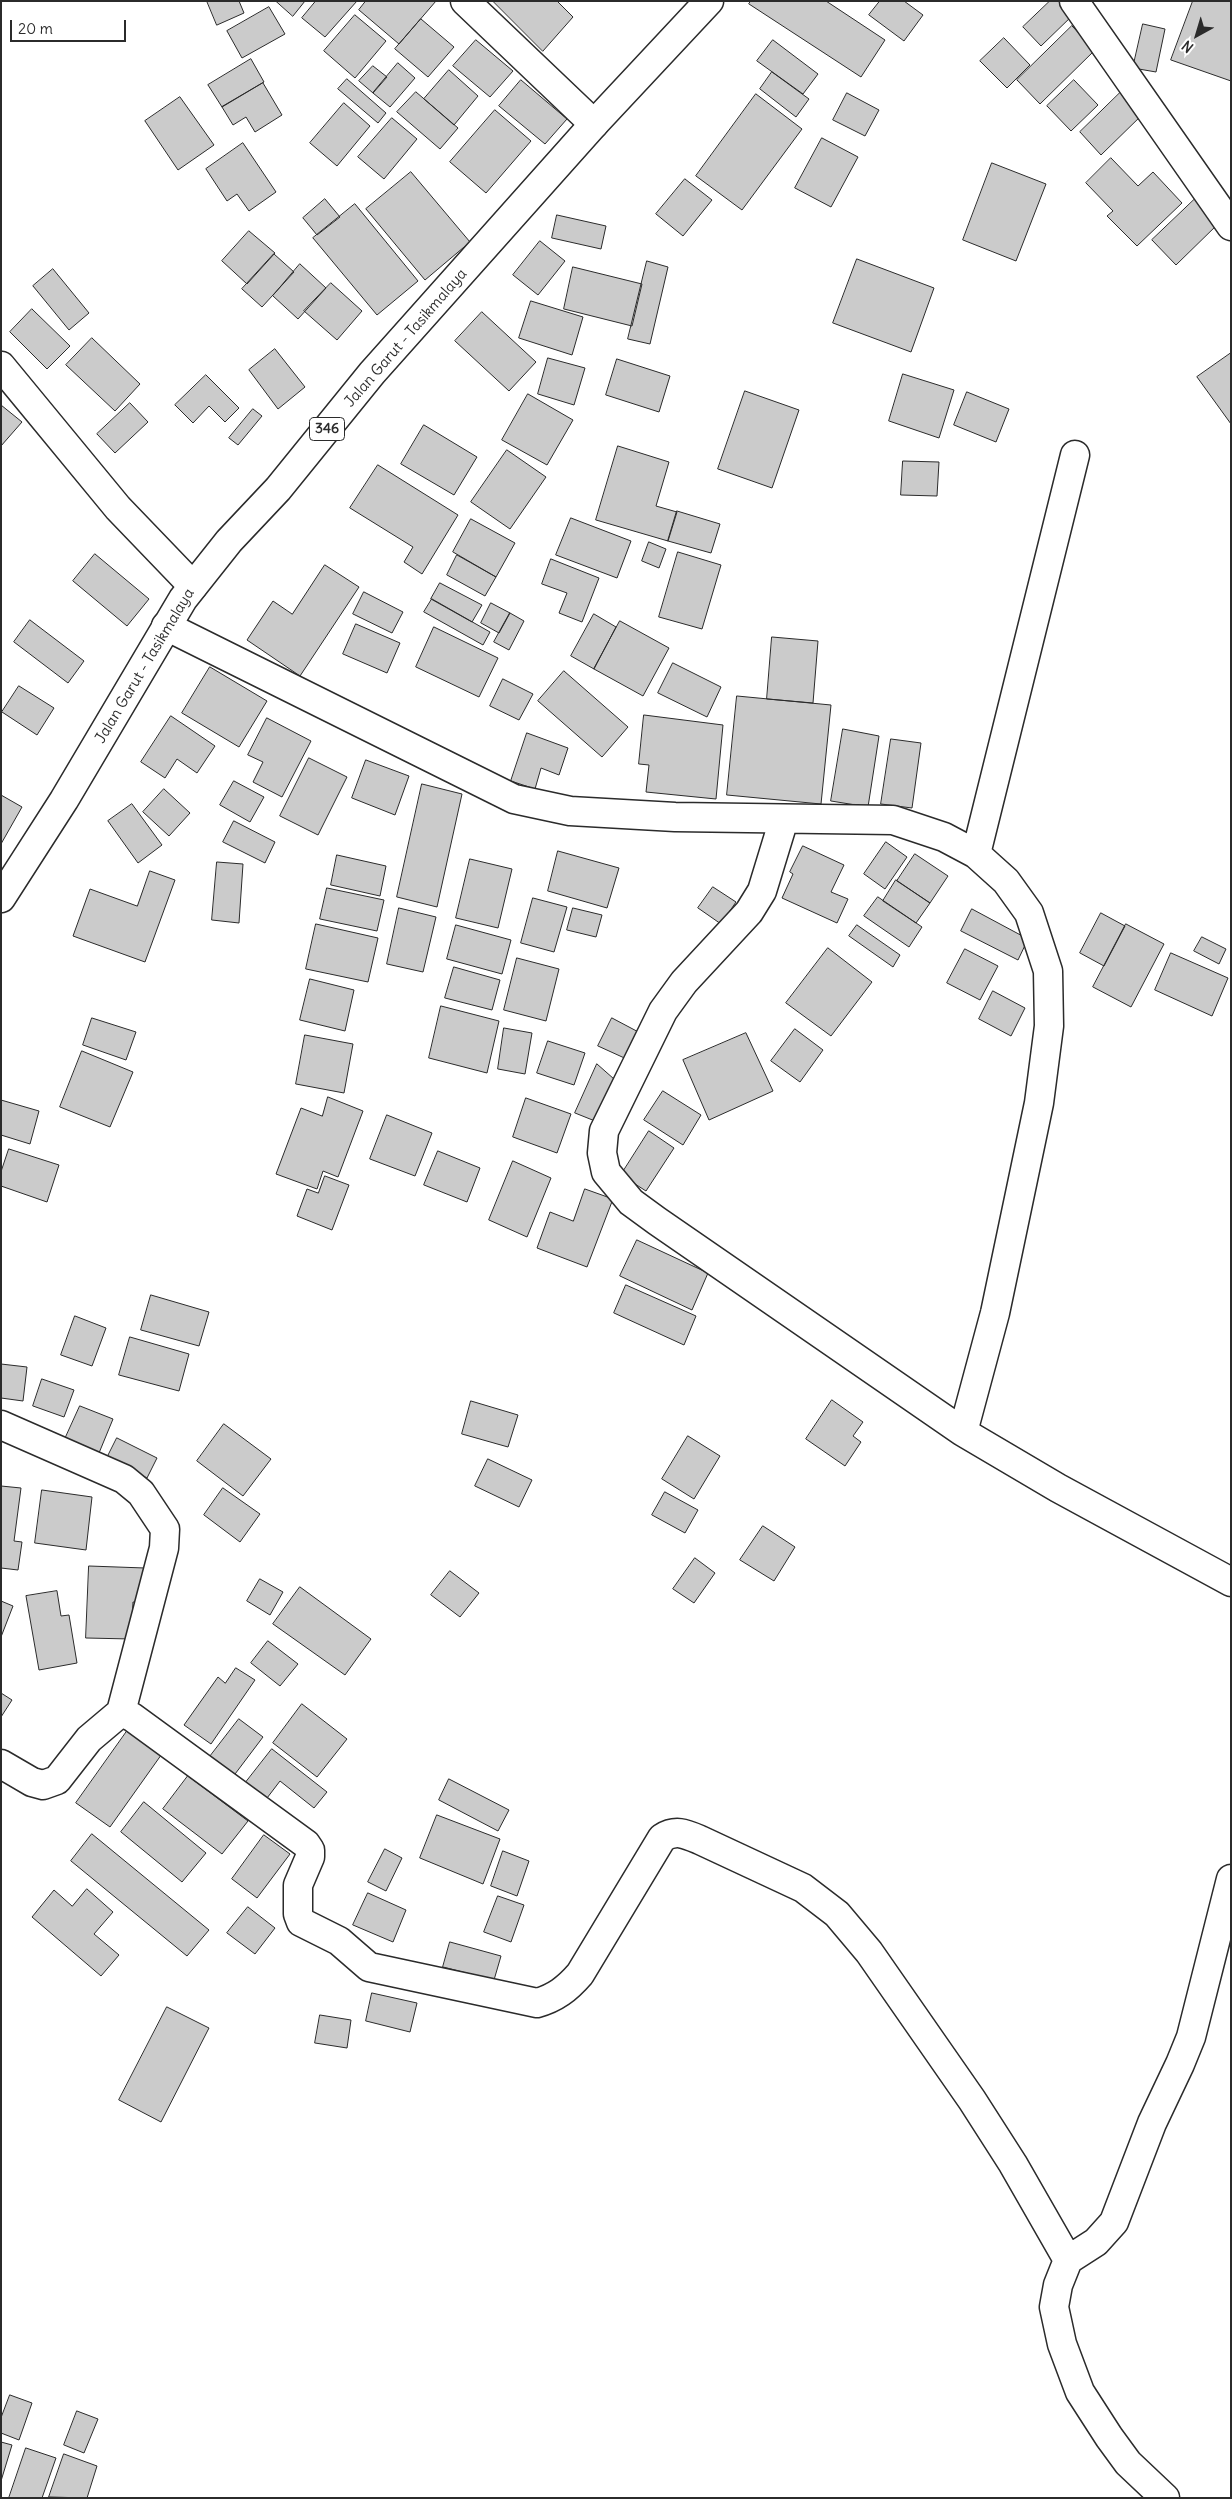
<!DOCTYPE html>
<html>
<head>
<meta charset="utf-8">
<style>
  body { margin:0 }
  #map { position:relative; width:1232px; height:2499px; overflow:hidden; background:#fff; font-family:Delius,sans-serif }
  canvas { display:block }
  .frame { position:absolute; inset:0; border:2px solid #2b2b2b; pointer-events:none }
  .north { position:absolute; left:1172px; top:10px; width:50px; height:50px; -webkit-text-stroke:4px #fff; paint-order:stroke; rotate:219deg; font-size:14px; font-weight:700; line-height:20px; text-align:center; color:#2b2b2b }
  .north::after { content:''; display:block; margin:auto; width:18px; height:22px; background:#2b2b2b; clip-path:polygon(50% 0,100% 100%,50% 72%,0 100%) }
  .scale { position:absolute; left:10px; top:20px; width:116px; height:22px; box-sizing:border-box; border:2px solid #2b2b2b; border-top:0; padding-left:6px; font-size:15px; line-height:18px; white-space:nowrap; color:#2b2b2b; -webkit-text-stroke:4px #fff; paint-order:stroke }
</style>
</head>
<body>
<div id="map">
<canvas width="1232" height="2499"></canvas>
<div class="frame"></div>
<div class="north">N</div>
<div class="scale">20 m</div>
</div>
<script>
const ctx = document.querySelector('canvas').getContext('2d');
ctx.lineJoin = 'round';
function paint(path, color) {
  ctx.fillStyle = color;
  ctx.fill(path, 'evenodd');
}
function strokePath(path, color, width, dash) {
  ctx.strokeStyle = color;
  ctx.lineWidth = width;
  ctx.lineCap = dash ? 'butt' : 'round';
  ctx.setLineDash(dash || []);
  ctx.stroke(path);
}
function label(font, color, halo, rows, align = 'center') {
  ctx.font = font + ' Delius,sans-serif';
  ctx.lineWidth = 5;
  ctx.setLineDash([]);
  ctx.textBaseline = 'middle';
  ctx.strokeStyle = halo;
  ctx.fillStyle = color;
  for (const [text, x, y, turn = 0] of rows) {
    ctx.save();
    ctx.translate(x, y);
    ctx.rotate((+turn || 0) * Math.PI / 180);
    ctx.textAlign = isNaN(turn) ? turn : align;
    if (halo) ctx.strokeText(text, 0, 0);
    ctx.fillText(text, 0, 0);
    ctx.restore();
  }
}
const building = new Path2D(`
  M207,1H239L244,13L217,25Z
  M276,1H305L293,16Z
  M316,1H357L325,37L302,18Z
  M366,1H436L399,44L359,10Z
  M493,1H557L573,17L543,51Z
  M751,1H826L885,40L861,77L749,4Z
  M880,1H904L923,15L904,41L869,15Z
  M1050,1H1062L1074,14L1041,46L1023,27Z
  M1193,1H1231V81L1171,60Z
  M269,7L285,34L242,58L227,31Z
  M355,15L386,41L355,78L324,51Z
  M421,19L454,47L428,77L395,49Z
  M1143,24L1165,29L1156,72L1133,68Z
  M1072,26L1095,50L1040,104L1017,80Z
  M1004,38L1030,65L1007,88L980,61Z
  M476,40L513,71L490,97L453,66Z
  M773,40L818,74L803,94L757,61Z
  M251,59L264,82L222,107L208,85Z
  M398,63L415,78L390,107L373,93Z
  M373,66L387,77L373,93L359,81Z
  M449,70L478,96L454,125L424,99Z
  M772,72L809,99L796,117L760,89Z
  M347,79L386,113L378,123L338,89Z
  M521,80L567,119L545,144L499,106Z
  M1074,80L1098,105L1071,131L1047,106Z
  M263,83L282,115L255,132L246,117L233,125L222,107Z
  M1122,91L1144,113L1101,155L1080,132Z
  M416,92L458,128L440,149L397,112Z
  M847,93L879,110L865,136L833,120Z
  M756,94L802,129L742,210L696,176Z
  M180,97L214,145L178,170L145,121Z
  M344,103L370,126L337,166L310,143Z
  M495,110L531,141L486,193L450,162Z
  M392,118L417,139L384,179L358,157Z
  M822,138L858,157L831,207L795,188Z
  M243,143L276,192L249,211L237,194L227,201L206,169Z
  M1111,158L1138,186L1153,172L1182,203L1137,246L1107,216L1113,211L1086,183Z
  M992,163L1046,184L1016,261L963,240Z
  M411,172L470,242L425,280L366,209Z
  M685,179L712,200L683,236L656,214Z
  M325,199L340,217L317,235L303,218Z
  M1195,199L1219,223L1176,265L1152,240Z
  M355,204L418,281L377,315L313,238Z
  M557,215L606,226L601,249L552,238Z
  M249,231L275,253L247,284L222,261Z
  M540,241L565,261L538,295L513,275Z
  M274,254L294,272L262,307L242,289Z
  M857,259L934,288L911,352L833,323Z
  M647,261L668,267L650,344L628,339Z
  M300,264L326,288L298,319L273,296Z
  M573,267L642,284L632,326L564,309Z
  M53,269L89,313L69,330L33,286Z
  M331,283L362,311L337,340L304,311Z
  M531,301L583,317L572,355L519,338Z
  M32,309L70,346L47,369L10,332Z
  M482,312L536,362L509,391L455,341Z
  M92,338L140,384L115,411L66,365Z
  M275,349L305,387L278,409L249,370Z
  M1231,353V424L1197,377Z
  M548,358L585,368L574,405L538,394Z
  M617,359L670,376L659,412L606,395Z
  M903,374L954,390L939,438L889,421Z
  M206,375L239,408L225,422L209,406L193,423L175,405Z
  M745,391L799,410L772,488L718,469Z
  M967,392L1009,409L996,442L954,425Z
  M528,394L573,420L547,465L502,440Z
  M130,403L148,422L115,453L97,434Z
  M1,405L22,422L1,446Z
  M253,409L262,416L238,445L229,438Z
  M424,425L477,457L454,495L401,464Z
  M618,446L669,462L656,506L677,512L668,541L596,520Z
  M507,450L546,477L510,529L471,502Z
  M903,461L939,462L937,496L901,495Z
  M378,465L458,515L422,574L404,562L413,547L350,508Z
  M677,511L720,524L711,553L668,541Z
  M571,518L631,541L617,578L556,555Z
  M471,519L515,543L496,577L453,552Z
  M649,542L666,549L659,568L642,561Z
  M678,552L721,565L702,629L659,617Z
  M95,554L149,599L127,626L73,581Z
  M457,555L496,577L485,596L447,575Z
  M551,559L599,578L582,622L559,613L567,593L542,584Z
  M325,565L359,587L300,676L247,640L273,601L292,614Z
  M440,583L482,605L472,622L431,599Z
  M364,592L403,612L392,633L353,614Z
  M432,599L490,632L483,645L424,612Z
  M491,603L510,613L499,633L481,623Z
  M510,613L524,621L509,650L494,642Z
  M594,614L616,627L594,669L571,656Z
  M30,620L84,661L68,683L14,642Z
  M620,621L669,648L643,696L594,669Z
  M356,624L400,643L387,673L343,654Z
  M434,627L498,658L479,697L416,667Z
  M772,637L818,641L813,703L767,699Z
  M673,663L721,687L707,717L658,693Z
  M210,667L267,701L239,747L182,713Z
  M564,671L628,727L602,757L538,701Z
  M503,679L533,694L519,720L490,706Z
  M19,686L54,708L37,735L2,712Z
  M737,696L831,705L821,804L727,795Z
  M644,715L723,725L716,799L646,792L649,765L639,764Z
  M171,716L215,746L197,773L177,759L165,778L141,762Z
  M267,718L311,741L282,797L253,782L263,762L248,755Z
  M843,729L879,736L868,807L831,801Z
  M527,733L568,748L559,775L541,768L535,789L511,781Z
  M891,739L921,743L912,808L881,804Z
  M309,758L347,777L318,835L280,816Z
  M366,760L409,776L395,815L352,798Z
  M234,781L264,797L250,822L220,805Z
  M422,784L462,794L437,907L397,897Z
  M164,789L190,813L169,836L143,812Z
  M1,795L22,807L1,844Z
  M132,804L162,845L138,863L108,821Z
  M234,821L275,842L265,863L223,842Z
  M886,842L907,857L885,889L864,874Z
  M803,846L844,865L831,892L848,899L837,923L782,898L793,874L790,872Z
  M558,851L619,868L607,908L548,891Z
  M915,854L948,876L930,903L897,881Z
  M337,855L386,866L380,896L331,885Z
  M470,859L512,869L498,928L456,918Z
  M217,862L243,864L239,923L212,920Z
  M150,871L175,880L145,962L73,936L90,889L137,906Z
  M896,880L930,903L916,923L883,901Z
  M713,887L736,902L721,924L698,908Z
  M327,888L384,900L377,931L320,919Z
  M878,897L922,927L909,947L864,916Z
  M533,898L567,907L554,952L521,943Z
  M399,908L436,917L423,972L387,964Z
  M573,908L602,915L596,937L567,930Z
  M972,909L1028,939L1018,960L961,931Z
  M1101,913L1125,926L1104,966L1080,953Z
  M316,924L378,938L368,982L306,969Z
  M1126,924L1164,944L1131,1007L1093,987Z
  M456,925L511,940L502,974L447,959Z
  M857,925L900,955L893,967L849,936Z
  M1202,937L1226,949L1219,964L1194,951Z
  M828,948L872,982L831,1036L786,1003Z
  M965,949L998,966L980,1000L947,983Z
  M1171,953L1228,978L1212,1016L1155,990Z
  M517,958L559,969L546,1021L504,1010Z
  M454,967L500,980L492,1010L445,998Z
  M310,979L354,990L345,1031L300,1020Z
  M993,991L1025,1008L1011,1036L979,1019Z
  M441,1006L499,1021L487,1073L429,1058Z
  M92,1018L136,1032L126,1060L83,1045Z
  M612,1018L646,1036L631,1061L598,1046Z
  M504,1028L532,1033L525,1074L498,1069Z
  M795,1029L823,1050L800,1082L771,1061Z
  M746,1033L773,1091L709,1120L683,1060Z
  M305,1035L353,1044L344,1093L296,1084Z
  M548,1041L585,1053L574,1085L537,1073Z
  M82,1051L133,1072L110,1127L60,1107Z
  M597,1064L614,1079L595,1121L575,1113Z
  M663,1091L701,1115L683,1145L644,1120Z
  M328,1097L363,1111L338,1177L323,1171L317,1189L276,1174L301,1108L322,1116Z
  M526,1098L571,1114L557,1153L513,1137Z
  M1,1100L39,1111L30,1144L1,1135Z
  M387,1115L432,1133L415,1176L370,1159Z
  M649,1131L674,1148L646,1191L621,1175Z
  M9,1149L59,1165L47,1202L1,1186V1172Z
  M438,1151L480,1168L467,1202L424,1185Z
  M513,1161L551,1178L527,1237L489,1220Z
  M325,1176L349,1185L332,1230L297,1216L307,1189L318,1193Z
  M585,1189L613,1199L587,1267L537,1248L550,1212L573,1221Z
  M637,1240L708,1273L692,1310L620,1276Z
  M626,1285L696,1316L684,1345L614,1313Z
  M151,1295L209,1312L199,1346L141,1330Z
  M75,1316L106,1328L92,1366L61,1355Z
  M130,1337L189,1354L179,1391L119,1375Z
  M1,1364L27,1367L23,1401L1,1398Z
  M42,1379L74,1390L64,1417L33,1406Z
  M832,1400L863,1422L853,1436L861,1442L845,1466L806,1439Z
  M471,1401L518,1415L508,1447L462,1434Z
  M80,1406L113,1419L99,1453L65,1439Z
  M224,1424L271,1459L243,1496L197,1461Z
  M688,1436L720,1456L694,1499L662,1479Z
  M117,1438L157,1458L147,1478L107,1458Z
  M488,1459L532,1480L519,1507L475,1486Z
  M1,1486L21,1488L14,1541L22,1542L18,1570L1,1568Z
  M223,1488L260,1514L240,1542L204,1515Z
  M42,1490L92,1497L86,1550L35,1543Z
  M665,1492L698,1510L685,1533L652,1515Z
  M763,1526L795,1547L774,1581L740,1560Z
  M695,1558L715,1573L694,1603L673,1589Z
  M89,1566L145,1568L144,1603L133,1602L131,1639L86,1638Z
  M450,1571L479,1593L460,1617L431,1595Z
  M260,1579L283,1592L270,1615L247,1601Z
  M300,1587L371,1639L345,1675L273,1624Z
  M57,1591L61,1616L69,1615L77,1663L39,1670L26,1596Z
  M1,1601L13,1606L1,1637Z
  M268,1641L298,1664L280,1686L251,1663Z
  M236,1668L255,1680L211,1744L184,1725L218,1677L225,1683Z
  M1,1693L12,1700L1,1717Z
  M302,1704L347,1739L317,1777L273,1743Z
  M239,1719L263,1737L229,1782L205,1763Z
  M130,1727L164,1751L110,1827L76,1803Z
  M272,1749L327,1792L314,1808L280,1781L264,1802L243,1786Z
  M188,1776L248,1821L222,1854L163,1809Z
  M449,1779L509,1810L498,1831L439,1800Z
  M144,1802L206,1853L182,1882L121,1832Z
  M437,1815L500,1839L483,1884L420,1858Z
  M92,1834L209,1930L187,1956L71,1861Z
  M264,1835L290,1854L257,1898L232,1879Z
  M385,1849L402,1858L386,1891L368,1882Z
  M503,1851L529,1861L517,1896L491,1886Z
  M87,1889L113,1912L94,1934L119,1955L101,1976L32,1917L54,1890L72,1906Z
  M368,1893L406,1910L393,1942L353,1925Z
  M498,1896L524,1905L511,1942L484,1932Z
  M248,1907L275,1928L255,1954L227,1933Z
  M450,1942L501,1956L494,1980L443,1967Z
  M372,1993L417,2003L410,2032L366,2021Z
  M167,2007L209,2028L161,2122L119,2100Z
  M320,2015L351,2020L347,2048L315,2043Z
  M10,2395L32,2403L19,2440L1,2433V2418Z
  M77,2411L98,2419L84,2453L64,2445Z
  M1,2442L12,2445L1,2481Z
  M26,2448L56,2458L42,2498H9Z
  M64,2454L97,2466L87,2498L49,2497Z`);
const street = new Path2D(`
  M465,1L594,124
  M1074,1L1231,226
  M1,366L118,508L193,586
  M166,626L514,799L570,811L675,817L893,820L944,837L976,854L1006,881L1029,913L1048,971L1049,1026L1039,1103L995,1313L963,1432L1058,1488L1231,1582
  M784,819L762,891L749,912L684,982L663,1011L604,1131L602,1153L606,1172L631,1202L657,1221L963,1432
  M976,854L1075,455
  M1,1425L124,1479L141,1493L165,1529L164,1548L121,1712
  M1,1764L32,1782L43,1785L57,1780L89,1739L121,1712L132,1717L306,1844L310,1850V1857L298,1885V1914L301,1922L339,1941L369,1967L537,2003C555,1998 567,1989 580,1974L662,1838C676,1829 686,1834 700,1840L803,1888L837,1914L869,1952L972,2100L1013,2164L1068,2260
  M1165,2498L1128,2463L1109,2437L1080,2392L1062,2344L1054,2307L1058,2285L1068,2260L1096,2242L1114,2222L1152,2123L1180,2064L1191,2037L1231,1879`);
const primary = new Path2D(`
  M1,898L64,800L183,599L229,541L278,489L372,373L594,124L709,1`);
const shields = [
  [327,429,35]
];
const shieldNames = [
  ["346",327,429]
];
const streetNames = [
  ["Jalan Garut - Tasikmalaya",406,338,-49],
  ["Jalan Garut - Tasikmalaya",145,666,-59]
];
paint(building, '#cbcbcb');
strokePath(building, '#2b2b2b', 1);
strokePath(street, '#2b2b2b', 31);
strokePath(primary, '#2b2b2b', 31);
strokePath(street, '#fff', 28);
strokePath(primary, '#fff', 28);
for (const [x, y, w] of shields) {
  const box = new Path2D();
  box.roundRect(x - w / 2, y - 11.5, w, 23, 4);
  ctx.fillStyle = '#fff';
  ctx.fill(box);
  strokePath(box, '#2b2b2b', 1);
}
label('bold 14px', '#2b2b2b', null, shieldNames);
label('15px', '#2b2b2b', '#fff', streetNames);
</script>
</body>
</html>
